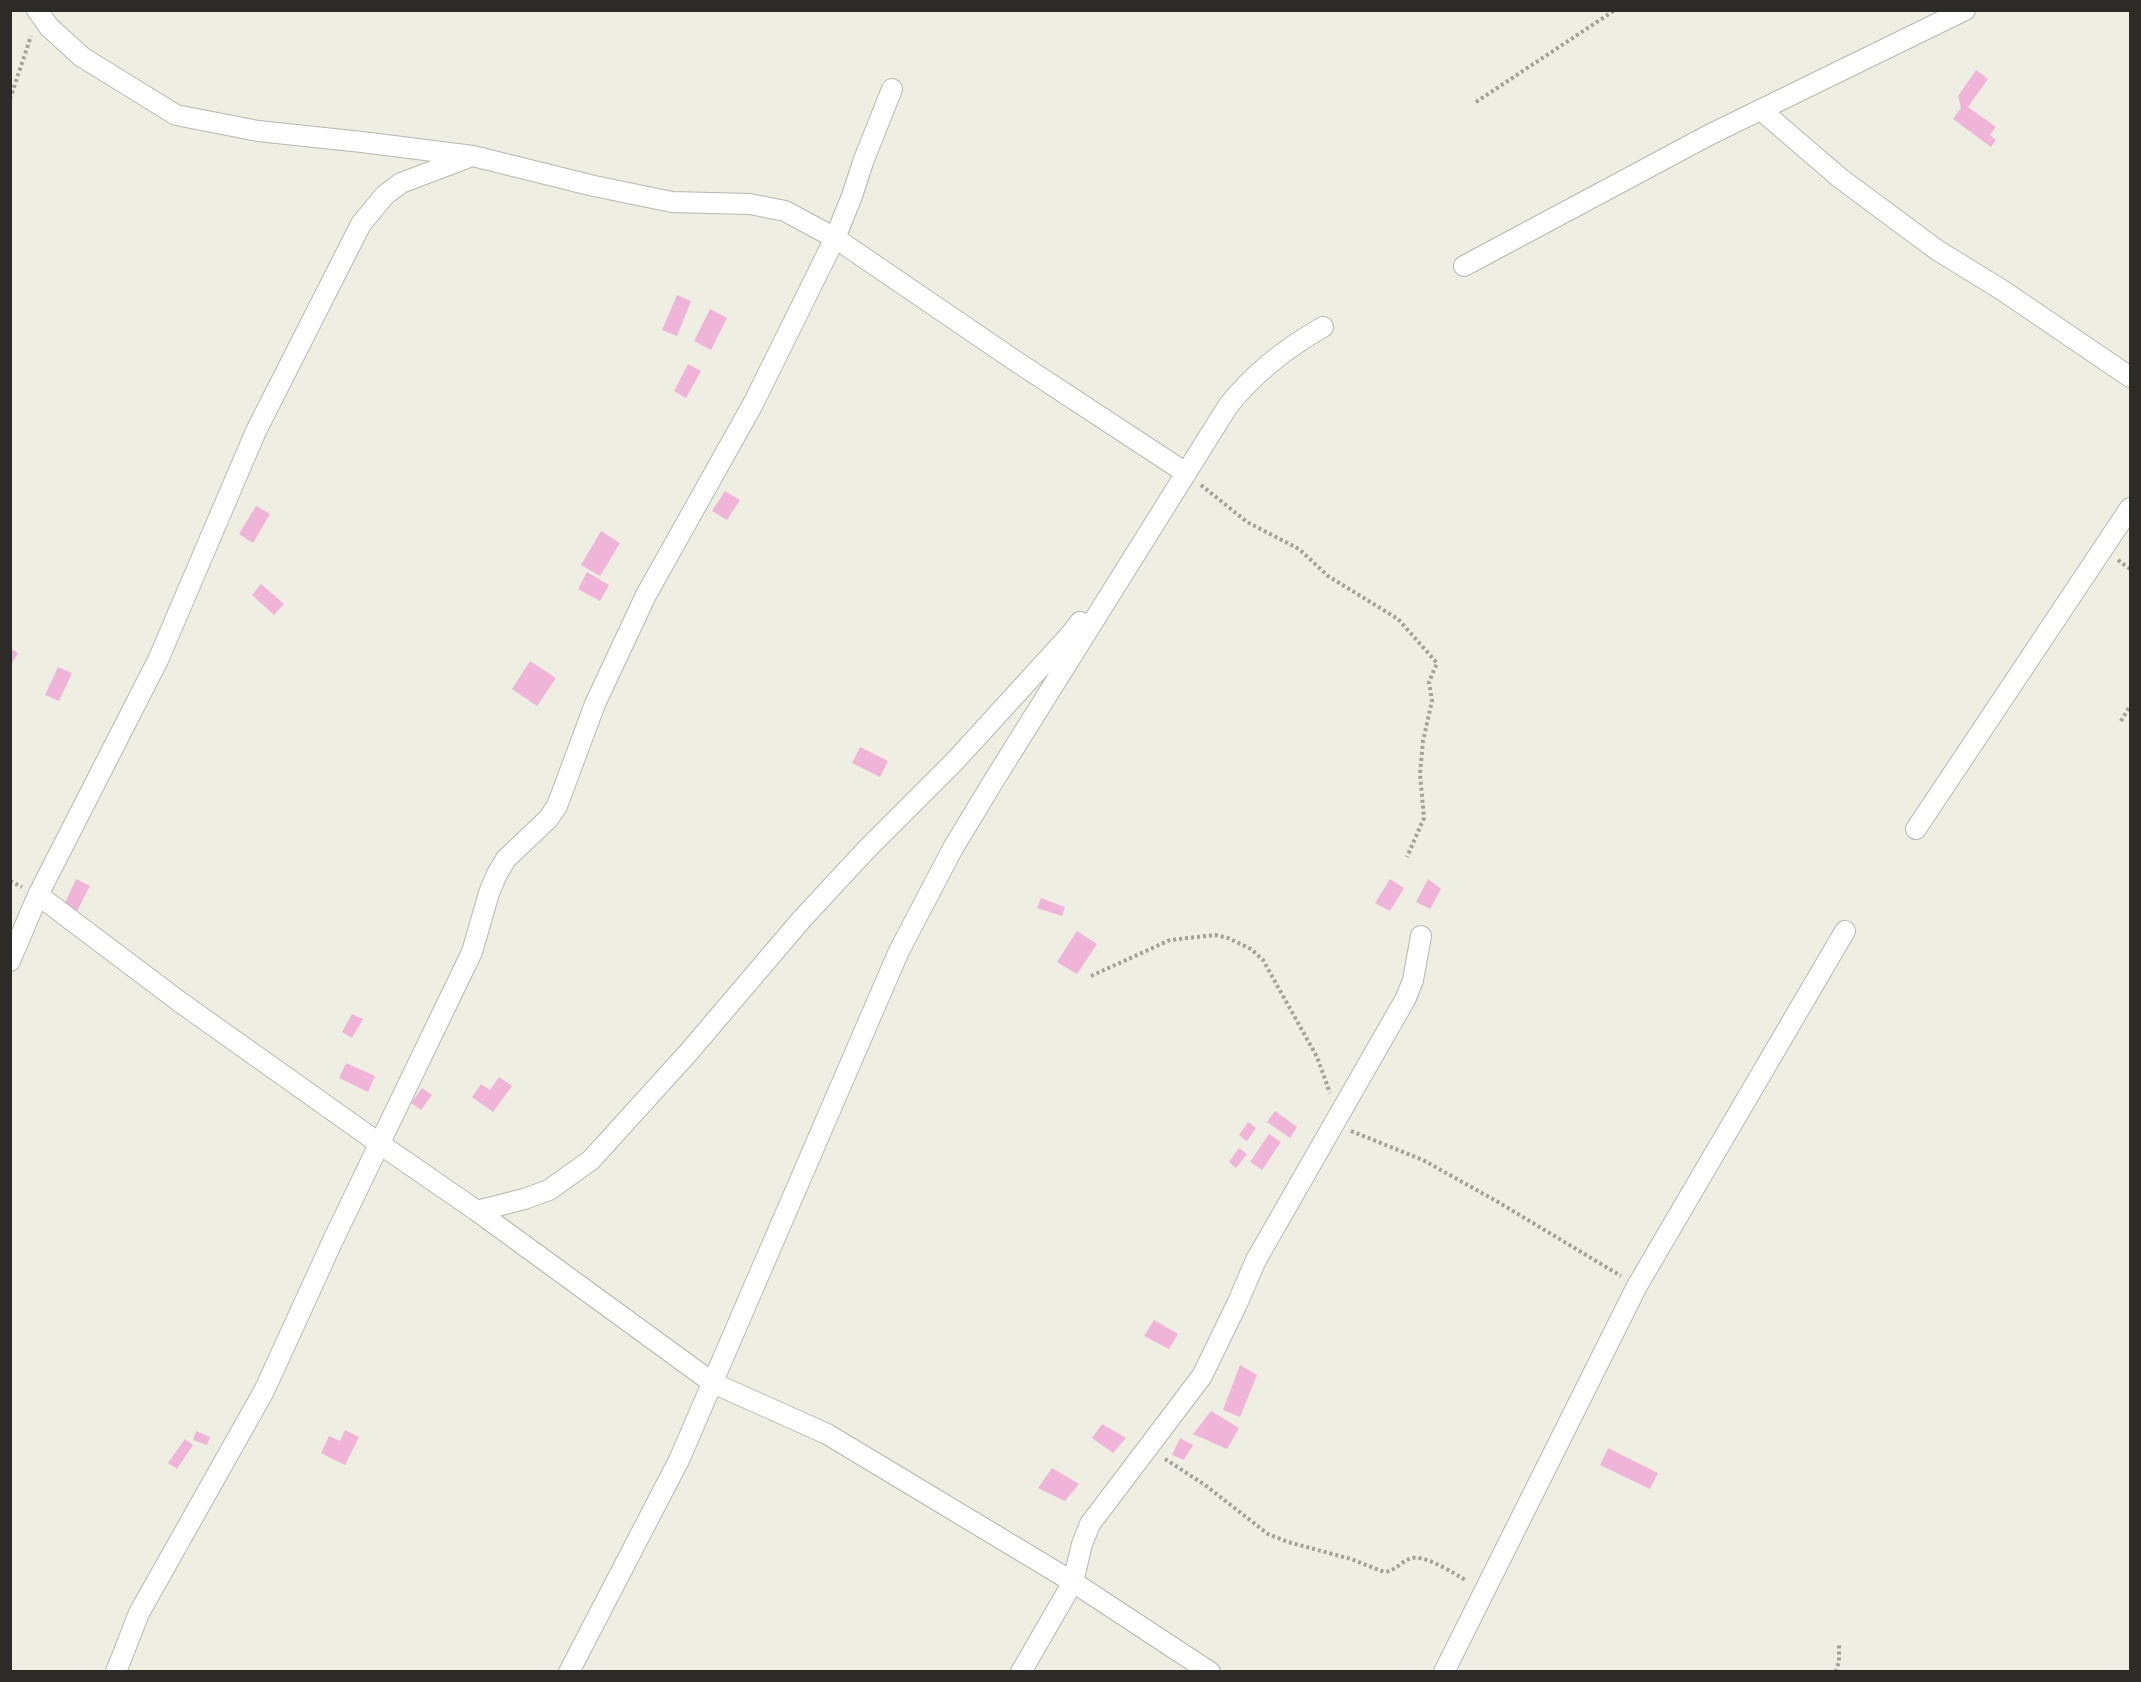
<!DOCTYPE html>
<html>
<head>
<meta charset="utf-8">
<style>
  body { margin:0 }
  #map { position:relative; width:2141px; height:1682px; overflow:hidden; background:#efeee3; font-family:Arial,sans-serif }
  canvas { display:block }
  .frame { position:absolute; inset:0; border:12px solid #2c2b28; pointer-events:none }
</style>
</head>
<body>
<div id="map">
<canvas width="2141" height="1682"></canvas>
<div class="frame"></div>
</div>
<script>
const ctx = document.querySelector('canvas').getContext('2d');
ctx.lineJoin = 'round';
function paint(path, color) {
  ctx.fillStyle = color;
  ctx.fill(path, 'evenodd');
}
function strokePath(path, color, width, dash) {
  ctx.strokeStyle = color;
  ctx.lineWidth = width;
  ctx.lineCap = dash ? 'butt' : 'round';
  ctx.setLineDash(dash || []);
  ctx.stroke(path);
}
const building = new Path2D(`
  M1976,70L1988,79L1968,107L1996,127L1990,135L1996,140L1991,147L1953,119L1961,108L1958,96Z
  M677,295L691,301L677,336L662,330Z
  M710,309L727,318L711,350L694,341Z
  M688,364L701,371L686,398L674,391Z
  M725,491L740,500L727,520L712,511Z
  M256,506L270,514L253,543L239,534Z
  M601,531L620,543L600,576L581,565Z
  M587,572L609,585L600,601L578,589Z
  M261,584L284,604L274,615L252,595Z
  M10,648L18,653L10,666Z
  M530,661L556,678L537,706L512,689Z
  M58,667L72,673L59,701L45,695Z
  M860,747L888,761L880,777L852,763Z
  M76,879L90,886L75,915L62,909Z
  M1390,879L1404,888L1390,911L1375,903Z
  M1428,879L1441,889L1430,909L1416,902Z
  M1041,898L1065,907L1062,916L1037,908Z
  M1077,931L1097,944L1077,974L1057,962Z
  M352,1014L363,1019L352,1038L342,1032Z
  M346,1063L375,1076L368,1092L339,1078Z
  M499,1077L512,1086L493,1112L472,1097L481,1084L490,1090Z
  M422,1088L432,1095L421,1110L411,1103Z
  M1275,1111L1297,1127L1290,1138L1267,1122Z
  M1248,1122L1256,1128L1247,1141L1239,1135Z
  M1269,1134L1281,1142L1262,1170L1250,1162Z
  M1239,1148L1247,1154L1236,1168L1229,1162Z
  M1154,1320L1178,1334L1169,1349L1144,1336Z
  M1240,1365L1257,1375L1240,1417L1223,1410Z
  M1211,1411L1239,1428L1227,1449L1193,1434Z
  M1102,1424L1126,1438L1113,1453L1092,1438Z
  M345,1430L359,1437L345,1465L321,1453L329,1436L340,1441Z
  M196,1431L210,1437L207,1445L193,1440Z
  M1180,1438L1193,1445L1184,1460L1172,1455Z
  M185,1439L193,1445L177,1469L168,1463Z
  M1608,1448L1658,1473L1650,1489L1600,1465Z
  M1052,1468L1079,1484L1065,1501L1038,1488Z`);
const path = new Path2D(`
  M10,99L31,36
  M1476,102L1615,10
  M1201,485L1247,522L1299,549L1328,576L1398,619L1437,663L1429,682L1432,701L1423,741L1420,774L1424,818L1407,857
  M2118,560L2130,569
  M2121,721L2130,706
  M10,881L22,887
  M1091,976L1170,940L1215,935L1228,938L1251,949L1263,960L1317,1057L1330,1093
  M1351,1131L1423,1160L1498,1202L1621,1276
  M1165,1459L1205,1485L1268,1534L1288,1542L1351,1559L1384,1572C1395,1571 1400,1563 1409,1559C1422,1552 1455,1574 1467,1581
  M1836,1672L1839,1661V1643`);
const street = new Path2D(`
  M37,10L49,27L82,57L176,115L258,131L362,142L473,156L594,186L672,202L750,204L785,211L835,238L1014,360L1186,473
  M1762,111L1840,178L1937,250L2002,290L2130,377
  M1464,266L1709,135L1965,10
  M1916,829L2130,508
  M38,895L180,1002L380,1144L477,1211L713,1383L827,1434L1073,1582L1210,1672
  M10,961L38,895L158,660L256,431L361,224L385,195L401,183L467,158
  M477,1211L524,1199L549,1190L591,1160L688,1053L802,919L867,849L955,761L1070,635L1080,622
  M116,1672L139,1613L264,1391L334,1238L472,952L489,893L497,874L506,859L548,819L557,806L595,704L646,595L753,404L835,238L852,196L863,162L892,89
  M569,1672L679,1460L899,951L953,848L996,777L1228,406C1254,373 1286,348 1323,327
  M1021,1672L1073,1582L1082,1544L1090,1524L1202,1376L1237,1304L1256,1260L1406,998L1413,980L1421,936
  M1444,1672L1637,1286L1845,931`);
paint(building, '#f1b4d9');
strokePath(street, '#b8b7ad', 22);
strokePath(path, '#a2a19a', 4, [3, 3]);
strokePath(street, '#fff', 20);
</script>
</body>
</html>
